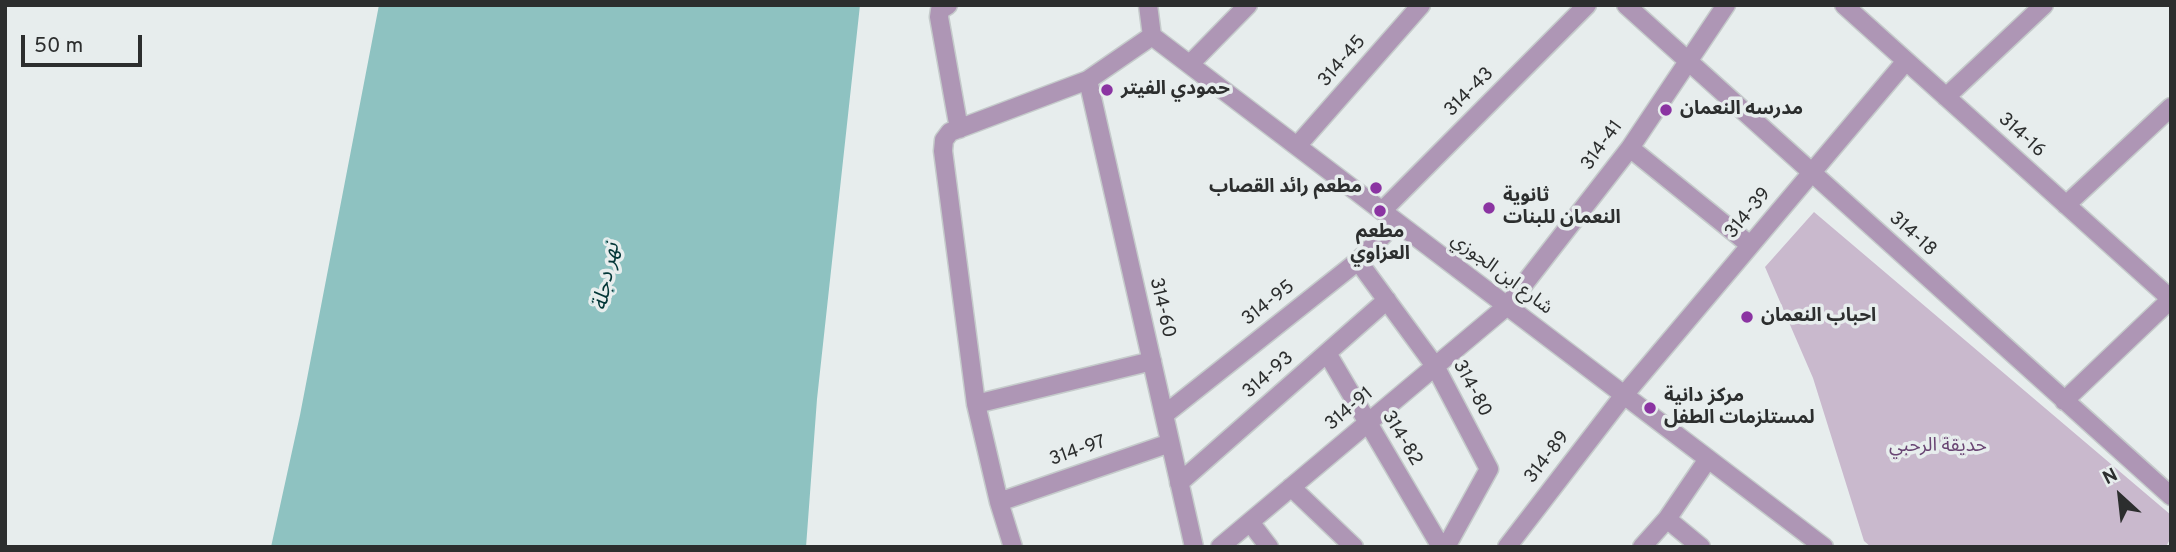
<!DOCTYPE html>
<html>
<head>
<meta charset="utf-8">
<style>
  body { margin:0 }
  #map { position:relative; width:2176px; height:552px; overflow:hidden; background:#e7eded; font-family:Overpass,sans-serif }
  canvas { display:block }
  .frame { position:absolute; inset:0; border:7px solid #2c2e2e; pointer-events:none }
  .north { position:absolute; left:2085px; top:461px; width:70px; height:70px; -webkit-text-stroke:5px #e7eded; paint-order:stroke; rotate:333deg; font-size:19px; font-weight:700; line-height:28px; text-align:center; color:#2c2e2e }
  .north::after { content:''; display:block; margin:auto; width:24px; height:32px; background:#2c2e2e; clip-path:polygon(50% 0,100% 100%,50% 72%,0 100%) }
  .scale { position:absolute; left:21px; top:35px; width:121px; height:32px; box-sizing:border-box; border:4px solid #2c2e2e; border-top:0; padding-left:9px; font-size:21px; line-height:24px; white-space:nowrap; color:#2c2e2e; -webkit-text-stroke:5px #e7eded; paint-order:stroke }
</style>
</head>
<body>
<div id="map">
<canvas width="2176" height="552"></canvas>
<div class="frame"></div>
<div class="north">N</div>
<div class="scale">50 m</div>
</div>
<script>
const ctx = document.querySelector('canvas').getContext('2d');
ctx.lineJoin = 'round';
function paint(path, color) {
  ctx.fillStyle = color;
  ctx.fill(path, 'evenodd');
}
function strokePath(path, color, width, dash) {
  ctx.strokeStyle = color;
  ctx.lineWidth = width;
  ctx.lineCap = dash ? 'butt' : 'round';
  ctx.setLineDash(dash || []);
  ctx.stroke(path);
}
function label(font, color, halo, rows, align = 'center') {
  ctx.font = font + ' Overpass,"Noto Sans Arabic",sans-serif';
  ctx.lineWidth = 7;
  ctx.setLineDash([]);
  ctx.textBaseline = 'middle';
  ctx.strokeStyle = halo;
  ctx.fillStyle = color;
  for (const [text, x, y, turn = 0] of rows) {
    ctx.save();
    ctx.translate(x, y);
    ctx.rotate((+turn || 0) * Math.PI / 180);
    ctx.textAlign = isNaN(turn) ? turn : align;
    if (halo) ctx.strokeText(text, 0, 0);
    ctx.fillText(text, 0, 0);
    ctx.restore();
  }
}
const green = new Path2D(`
  M1814,212L2171,515V537L2166,547H1871L1864,541L1813,378L1765,267Z`);
const water = new Path2D(`
  M379,5H860L817,399L806,547H271L300,415Z`);
const minor = new Path2D(`
  M948,5L940,10L939,17L959,129
  M1148,5L1152,36
  M1626,5L2171,496
  M1844,5L2171,299
  M1152,36L1824,547
  M1190,64L1248,5
  M1088,80L1194,547
  M1946,97L2044,5
  M1297,146L1421,5
  M1630,148L1750,245
  M2066,205L2171,107
  M1382,211L1587,5
  M1358,261L1435,366L1489,469L1446,547
  M1327,353L1441,547
  M2064,401L2171,299
  M976,404L1152,361
  M1164,415L1358,261L1396,222
  M1179,483L1387,300
  M1291,487L1354,547
  M999,502L1170,443
  M1667,519L1701,547
  M1250,522L1269,547
  M1013,547L999,502L976,404L943,151L944,140L950,132L1088,80L1152,36
  M1220,547L1507,306L1630,148L1726,5
  M1507,547L1624,395L1906,61
  M1642,547L1667,519L1708,459`);
const markers = [
  [1107,90,7,"#8b34a2"],
  [1666,110,7,"#8b34a2"],
  [1376,188,7,"#8b34a2"],
  [1489,208,7,"#8b34a2"],
  [1380,211,7,"#8b34a2"],
  [1747,317,7,"#8b34a2"],
  [1650,408,7,"#8b34a2"]
];
const streetNames = [
  ["314-45",1343,62,-49],
  ["314-43",1470,93,-45],
  ["314-16",2021,136,42],
  ["314-41",1603,146,-54],
  ["314-39",1749,214,-50],
  ["314-18",1912,235,42],
  ["شارع ابن الجوزي",1501,275,37],
  ["314-95",1269,304,-38],
  ["314-60",1161,308,77],
  ["314-93",1269,376,-41],
  ["314-80",1471,389,62],
  ["314-91",1350,410,-40],
  ["314-82",1401,439,59],
  ["314-97",1078,452,-19],
  ["314-89",1548,458,-52]
];
const poiNames = [
  ["حمودي الفيتر",1121,90],
  ["مدرسه النعمان",1680,110],
  ["مطعم رائد القصاب",1362,188,"right"],
  ["ثانوية",1503,197],
  ["النعمان للبنات",1503,219],
  ["مطعم",1380,233,"center"],
  ["العزاوي",1380,255,"center"],
  ["احباب النعمان",1761,317],
  ["مركز دانية",1664,397],
  ["لمستلزمات الطفل",1664,419]
];
const parkNames = [
  ["حديقة الرحبي",1938,447]
];
const waterNames = [
  ["نهر دجلة",608,277,-79]
];
paint(green, '#c9b9cd');
paint(water, '#8ec2c1');
strokePath(minor, '#c5cbcb', 21);
strokePath(minor, '#ae96b5', 18);
for (const [x, y, r, color] of markers) {
  const dot = new Path2D();
  dot.arc(x, y, r, 0, 2 * Math.PI);
  ctx.fillStyle = color;
  ctx.fill(dot);
  strokePath(dot, '#e7eded', 2.5);
}
label('19px', '#2c2e2e', '#e7eded', streetNames);
label('bold 19px', '#2c2e2e', '#e7eded', poiNames, 'left');
label('19px', '#694573', '#e7eded', parkNames);
label('italic 21px', '#023637', '#e7eded', waterNames);
</script>
</body>
</html>
